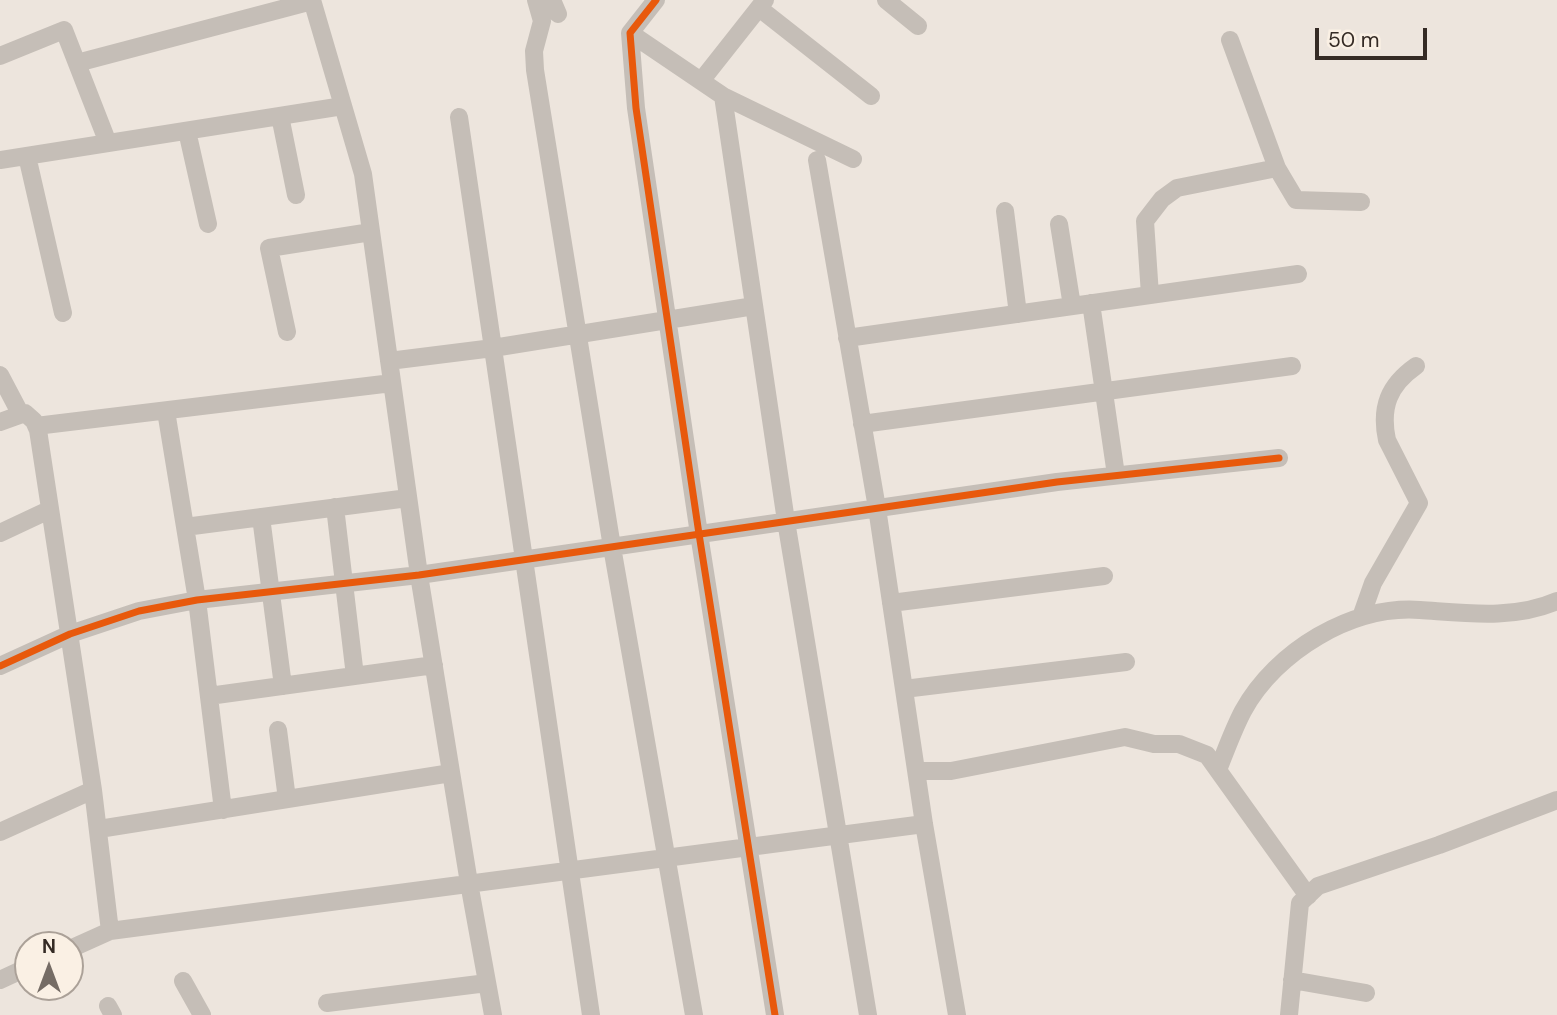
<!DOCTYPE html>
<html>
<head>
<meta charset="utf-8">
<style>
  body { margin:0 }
  #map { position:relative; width:1557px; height:1015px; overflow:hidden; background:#ede5dd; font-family:"DM Sans",sans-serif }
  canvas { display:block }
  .north { position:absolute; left:14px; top:931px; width:70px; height:70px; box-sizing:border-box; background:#faf0e4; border:2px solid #aba198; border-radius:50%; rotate:0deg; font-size:19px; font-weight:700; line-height:28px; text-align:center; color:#352b25 }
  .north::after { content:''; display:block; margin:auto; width:24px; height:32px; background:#756c65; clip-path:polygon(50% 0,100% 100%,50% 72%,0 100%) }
  .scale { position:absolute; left:1315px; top:28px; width:112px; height:32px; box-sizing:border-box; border:4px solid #352b25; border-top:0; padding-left:9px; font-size:21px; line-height:24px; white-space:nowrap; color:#352b25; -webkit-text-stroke:5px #faf0e4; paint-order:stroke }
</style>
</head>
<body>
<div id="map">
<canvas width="1557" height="1015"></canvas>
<div class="north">N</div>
<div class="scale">50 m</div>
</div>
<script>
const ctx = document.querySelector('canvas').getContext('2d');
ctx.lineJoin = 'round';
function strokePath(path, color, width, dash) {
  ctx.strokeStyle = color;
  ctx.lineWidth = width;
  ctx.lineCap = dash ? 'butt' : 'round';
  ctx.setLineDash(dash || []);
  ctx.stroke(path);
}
const minor = new Path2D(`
  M312,0L363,174L419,575L469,883L493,1015
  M536,0L542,21L534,51L535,70L612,547L694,1015
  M552,0L558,14
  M656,0L630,33L636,108L699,534L775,1015
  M886,0L918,26
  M759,8L871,96
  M630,33L723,96L853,159
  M1230,40L1277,168L1296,200L1361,202
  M0,56L64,30L108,143
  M77,63L312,1
  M701,81L765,0
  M723,96L786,521L868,1015
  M280,116L296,195
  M459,117L591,1015
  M187,131L208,224
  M27,156L63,313
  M0,160L343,106
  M817,160L877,508L924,824L957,1015
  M1005,211L1018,314
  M1059,224L1072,306
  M1150,295L1145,221L1162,199L1177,188L1277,168
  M1091,303L1116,475
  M287,332L269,248L371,232
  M847,338L1298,274
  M389,361L493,348L754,306
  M0,375L20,413
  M166,411L197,600L223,810
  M0,422L25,413L34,421L38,430L93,790L110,931
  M862,424L1292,366
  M36,426L392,383
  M335,507L355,676
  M261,517L283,686
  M185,527L408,498
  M0,533L49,510
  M891,603L1104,576
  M1361,617L1373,583L1419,503L1387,440C1380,407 1389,385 1416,366
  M0,666L70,634L139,611L197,600L419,575L1057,482L1279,458
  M904,689L1126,662
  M209,696L434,665
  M278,730L287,799
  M1218,770C1226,750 1233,730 1243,711C1276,651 1352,605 1420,610C1465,613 1514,620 1557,601
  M917,771H951L1125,737L1154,744H1179L1207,755L1308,896
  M99,829L451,773
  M0,832L93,790
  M70,949L110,931L924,824
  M0,980L28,967
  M1292,980L1366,993
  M183,981L202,1015
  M327,1003L487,983
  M108,1006L113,1015
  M1289,1015L1300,903L1318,886L1439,845L1557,800`);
const cycleway = new Path2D(`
  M656,0L630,33L636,108L699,534L775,1015
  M0,666L70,634L139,611L197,600L419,575L1057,482L1279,458`);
strokePath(minor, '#c5beb7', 18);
strokePath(cycleway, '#e8590c', 7);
</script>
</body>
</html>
